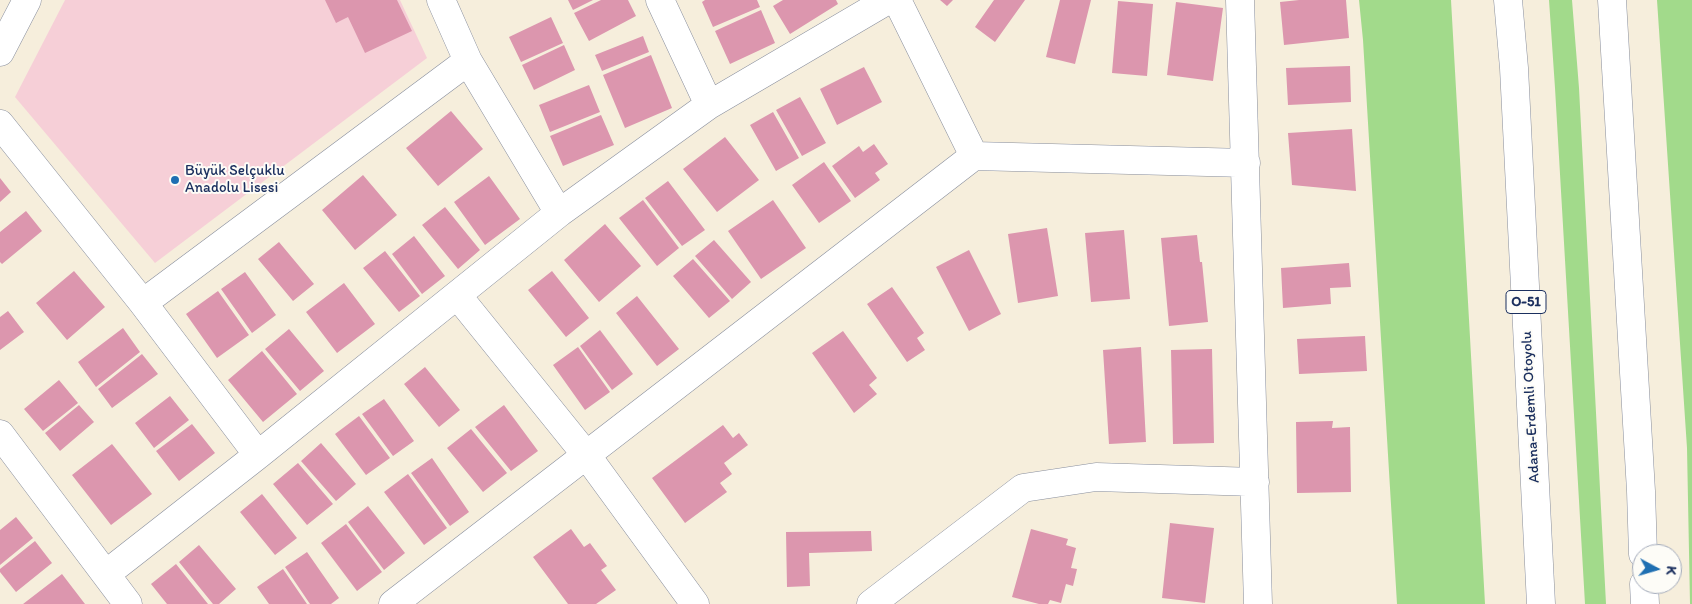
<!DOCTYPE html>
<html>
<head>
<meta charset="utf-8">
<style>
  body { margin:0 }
  #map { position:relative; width:1692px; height:604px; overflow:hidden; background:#f6eedc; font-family:Itim,sans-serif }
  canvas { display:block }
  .north { position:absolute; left:1632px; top:544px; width:50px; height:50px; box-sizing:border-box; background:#fdfcf7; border:1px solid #a3aaba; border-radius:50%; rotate:96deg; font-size:14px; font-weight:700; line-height:20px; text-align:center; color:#1b2f5e }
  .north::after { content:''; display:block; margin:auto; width:18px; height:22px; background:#1f6fb2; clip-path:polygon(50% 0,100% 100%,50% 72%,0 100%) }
</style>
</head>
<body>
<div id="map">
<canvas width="1692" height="604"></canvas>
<div class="north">K</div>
</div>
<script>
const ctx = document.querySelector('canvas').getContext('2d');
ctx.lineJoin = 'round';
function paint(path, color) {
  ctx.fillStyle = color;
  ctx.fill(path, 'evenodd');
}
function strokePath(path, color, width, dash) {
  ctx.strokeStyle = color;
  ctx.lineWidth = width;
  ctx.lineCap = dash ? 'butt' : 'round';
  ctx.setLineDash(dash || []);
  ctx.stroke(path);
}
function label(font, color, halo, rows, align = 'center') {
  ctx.font = font + ' Itim,sans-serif';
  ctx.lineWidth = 4;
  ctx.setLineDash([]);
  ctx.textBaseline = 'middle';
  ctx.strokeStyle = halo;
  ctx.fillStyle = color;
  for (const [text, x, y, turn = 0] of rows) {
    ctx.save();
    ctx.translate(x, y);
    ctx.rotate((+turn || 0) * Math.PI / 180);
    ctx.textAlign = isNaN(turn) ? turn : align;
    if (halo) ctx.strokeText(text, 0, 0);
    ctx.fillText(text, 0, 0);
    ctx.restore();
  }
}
const built = new Path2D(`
  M65,0H400L427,58L155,263L15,97Z`);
const green = new Path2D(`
  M1359,0H1451L1485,604H1397L1363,40Z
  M1549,0H1572L1579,88L1606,604H1585L1555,88Z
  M1657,0H1692V604H1690L1687,448Z`);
const building = new Path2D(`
  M325,0H397L412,31L365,53L348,17L336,23Z
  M568,0H593L573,10Z
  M601,0H628L636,16L589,41L574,13Z
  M705,0H757L760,7L713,27L702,2Z
  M783,0H836L838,4L790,34L773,6Z
  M940,0H953L947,6Z
  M994,0H1025L995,42L975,27Z
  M1060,0H1091L1075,64L1046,57Z
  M1299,0H1346L1349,38L1284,45L1280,2Z
  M1118,1L1153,4L1147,76L1112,73Z
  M1176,2L1223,8L1213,81L1167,75Z
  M761,10L775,43L730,64L715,31Z
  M551,17L563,43L521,62L509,37Z
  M643,36L649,52L602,71L595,55Z
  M564,45L575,70L534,90L522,65Z
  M651,55L672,108L625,128L603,75Z
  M1350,66L1351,102L1288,105L1286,68Z
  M864,67L882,102L837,125L820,89Z
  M589,85L600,112L550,132L539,105Z
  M800,97L826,143L802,156L776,110Z
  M451,111L483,149L438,186L406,148Z
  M773,112L799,158L776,171L750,125Z
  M601,115L614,145L563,166L550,136Z
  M1352,129L1356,191L1292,185L1288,133Z
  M725,137L759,180L717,212L683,169Z
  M874,144L888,164L875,173L880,180L855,198L832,166L859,146L863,152Z
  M824,162L851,201L819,223L792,185Z
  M363,175L397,215L355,250L322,210Z
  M489,176L520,219L485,245L454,202Z
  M0,178L11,192L0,202Z
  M668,181L705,230L682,246L645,198Z
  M643,200L679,248L657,266L619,218Z
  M773,200L806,248L761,279L728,231Z
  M445,207L480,250L458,269L422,225Z
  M26,211L42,231L2,264L0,262V232Z
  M605,224L641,266L599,302L564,260Z
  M1047,228L1058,296L1018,303L1008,234Z
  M1124,230L1130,299L1091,302L1085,233Z
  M1197,235L1200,262H1202L1208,322L1169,326L1161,238Z
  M414,236L445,276L422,294L392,254Z
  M714,240L751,282L732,299L695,256Z
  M279,242L314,284L293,301L258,259Z
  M969,250L1001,314L969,331L936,267Z
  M385,251L420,296L399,312L363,268Z
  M693,259L730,301L709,318L673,276Z
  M1349,263L1351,287L1330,288L1331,304L1283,308L1281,268Z
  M74,271L105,307L67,340L36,303Z
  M552,271L589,318L566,337L528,290Z
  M245,272L276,315L252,333L221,289Z
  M344,283L375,324L337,353L306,312Z
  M892,287L924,333L917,338L925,350L907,362L867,304Z
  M218,291L249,335L217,358L186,314Z
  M637,296L679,349L657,366L616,313Z
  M8,311L24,332L0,350V317Z
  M123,328L140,352L96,387L78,362Z
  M289,329L324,371L300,391L265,349Z
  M600,330L633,374L612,390L580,346Z
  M843,331L877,378L869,385L877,394L854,413L812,353Z
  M1365,336L1367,371L1299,374L1297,339Z
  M578,347L610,392L585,410L553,365Z
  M1141,347L1146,442L1109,444L1103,350Z
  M1212,349L1214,443L1173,444L1171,350Z
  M262,351L297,394L263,422L228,380Z
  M142,354L158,374L112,408L98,389Z
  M425,367L460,410L439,427L404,384Z
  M59,380L78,403L43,431L24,409Z
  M170,396L189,420L154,448L135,423Z
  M384,399L414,441L393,456L362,414Z
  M79,405L94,422L60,451L45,433Z
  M504,405L538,451L511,471L475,427Z
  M359,416L390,458L366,475L335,434Z
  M1333,421L1332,428L1350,427L1351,492L1297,493L1296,422Z
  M192,424L215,453L179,481L156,451Z
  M723,425L733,438L739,433L748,445L724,463L732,474L720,483L727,492L685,523L652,478Z
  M471,429L507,473L483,492L447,448Z
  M321,443L356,484L336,501L301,461Z
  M112,444L152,494L111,525L72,475Z
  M432,458L469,512L450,526L411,473Z
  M298,463L333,504L307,525L273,484Z
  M408,474L447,528L424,545L384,492Z
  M262,494L297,538L275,555L240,512Z
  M368,506L405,553L384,570L348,522Z
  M16,517L33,538L0,565V530Z
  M1170,523L1214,528L1205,603L1162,598Z
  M346,524L382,572L357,591L321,543Z
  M571,529L584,547L590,543L607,566L601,570L616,590L596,604H568L533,557Z
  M1031,529L1068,539L1066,545L1076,548L1071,568L1077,569L1073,586L1066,584L1061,603L1050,600L1048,604H1039L1012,597Z
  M871,531L872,551L809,553L810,586L787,587L786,532Z
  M35,541L52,563L16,592L0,572V569Z
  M199,545L236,589L219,604H213L179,562Z
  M307,552L339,598L331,604H310L285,567Z
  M176,564L208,604H167L151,584Z
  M283,569L307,604H269L257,587Z
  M62,574L85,604H23Z`);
const minor = new Path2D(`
  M441,0L468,61L559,213
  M660,0L709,105
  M1240,0L1258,604
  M0,52L27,0
  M0,124L143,303L258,455
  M974,156L1246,163
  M457,295L587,456L695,604
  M143,303L468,61
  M0,434L128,604
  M106,574L258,455L559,213L709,105L888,0
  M393,604L974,156L897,0
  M871,604L1023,488L1096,477L1255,482`);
const motorway = new Path2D(`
  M1508,0L1514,68L1541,604
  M1612,0L1641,491L1643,554
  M1644,584L1645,604`);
const markers = [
  [175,180,5,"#1f6fb2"]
];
const shields = [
  [1526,302,40]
];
const shieldNames = [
  ["O-51",1526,302]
];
const poiNames = [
  ["Büyük Selçuklu",185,171],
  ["Anadolu Lisesi",185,188]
];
const streetNames = [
  ["Adana-Erdemli Otoyolu",1531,407,-93]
];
paint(built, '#f6cfd7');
paint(green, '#a2da8b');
paint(building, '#dc96ae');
strokePath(minor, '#888e9d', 29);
strokePath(motorway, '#888e9d', 29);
strokePath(minor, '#fff', 28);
strokePath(motorway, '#fff', 28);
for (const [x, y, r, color] of markers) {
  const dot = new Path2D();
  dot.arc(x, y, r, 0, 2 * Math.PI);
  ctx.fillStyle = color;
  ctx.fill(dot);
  strokePath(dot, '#fdfcf7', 2);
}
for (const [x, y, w] of shields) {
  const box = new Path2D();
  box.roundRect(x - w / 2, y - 11.5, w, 23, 4);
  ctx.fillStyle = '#fdfcf7';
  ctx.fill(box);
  strokePath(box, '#1b2f5e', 1);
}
label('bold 14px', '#1b2f5e', null, shieldNames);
label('15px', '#1b2f5e', '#fdfcf7', poiNames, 'left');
label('15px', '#1b2f5e', '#fdfcf7', streetNames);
</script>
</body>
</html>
